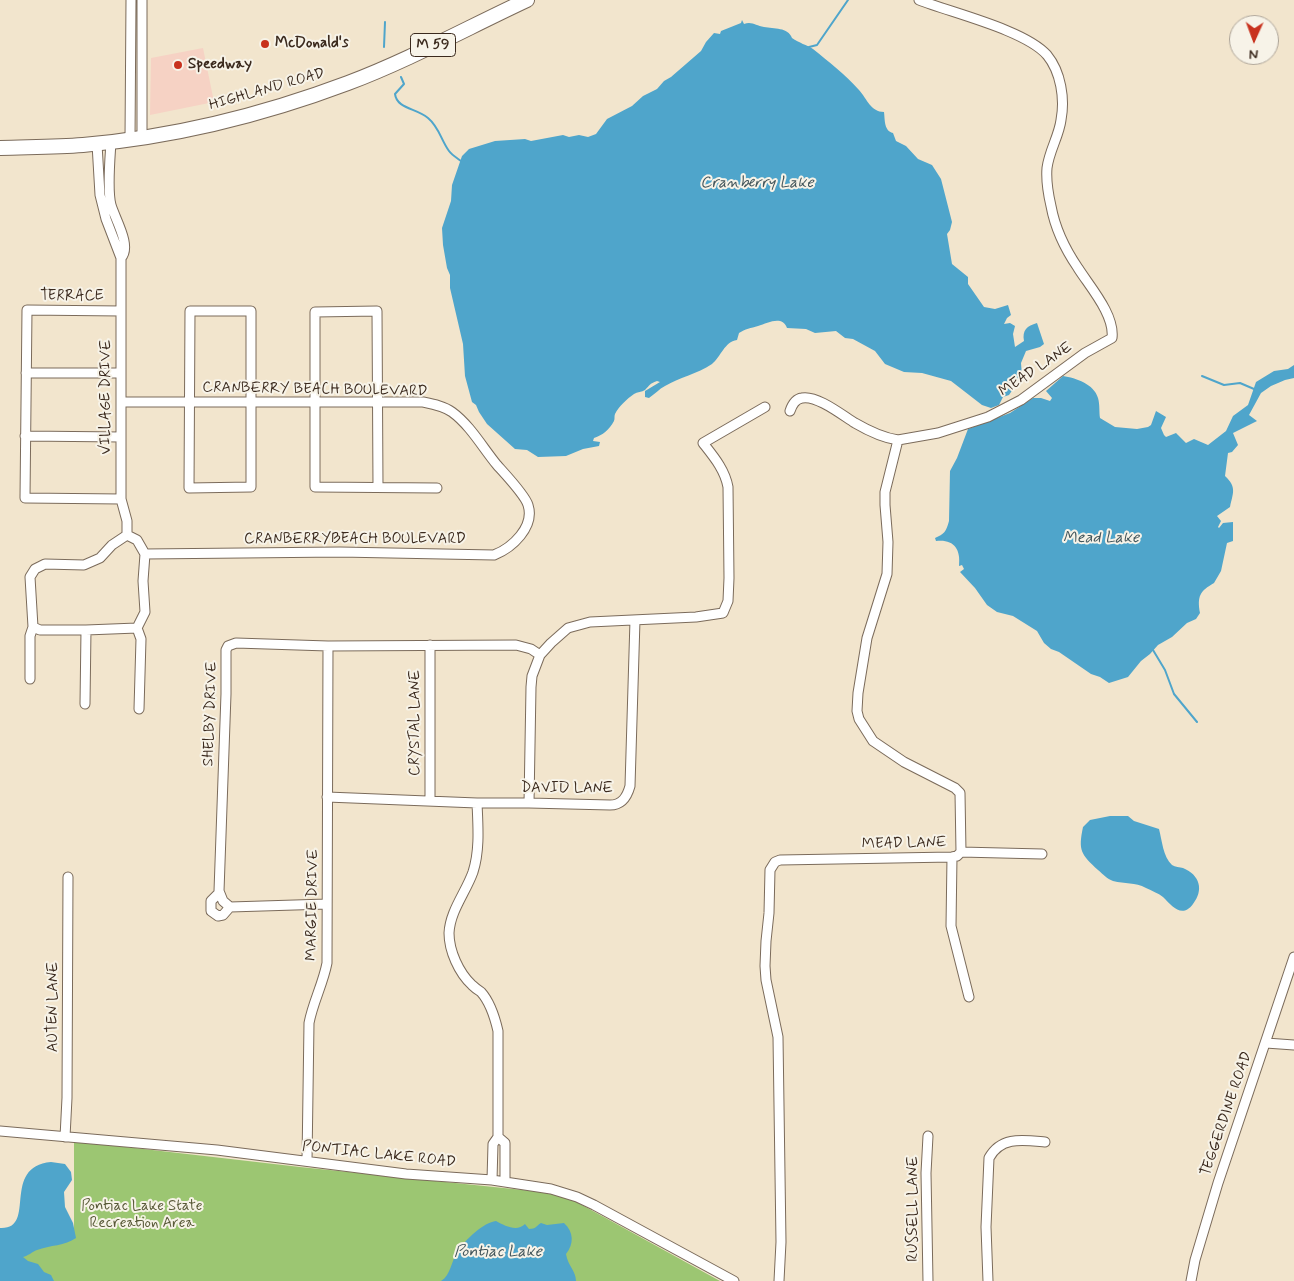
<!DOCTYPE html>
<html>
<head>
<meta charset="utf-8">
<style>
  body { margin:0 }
  #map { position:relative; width:1294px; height:1281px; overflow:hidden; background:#f2e5cd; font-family:Mynerve,sans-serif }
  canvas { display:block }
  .north { position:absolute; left:1229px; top:15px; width:50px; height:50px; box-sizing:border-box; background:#f7f3e8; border:1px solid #aca397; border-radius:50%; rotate:182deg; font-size:14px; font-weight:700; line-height:20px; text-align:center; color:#3b2a1e }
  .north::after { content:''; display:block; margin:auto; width:18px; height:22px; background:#c8321e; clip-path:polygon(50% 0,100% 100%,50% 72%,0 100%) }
</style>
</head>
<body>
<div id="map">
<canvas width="1294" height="1281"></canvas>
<div class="north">N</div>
</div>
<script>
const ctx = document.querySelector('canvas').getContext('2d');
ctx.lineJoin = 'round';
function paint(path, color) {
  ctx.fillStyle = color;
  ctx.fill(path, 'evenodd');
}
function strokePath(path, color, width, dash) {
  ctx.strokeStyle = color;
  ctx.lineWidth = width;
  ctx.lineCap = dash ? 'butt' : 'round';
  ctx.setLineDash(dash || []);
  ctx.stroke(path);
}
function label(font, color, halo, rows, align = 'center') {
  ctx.font = font + ' Mynerve,sans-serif';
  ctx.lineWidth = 4;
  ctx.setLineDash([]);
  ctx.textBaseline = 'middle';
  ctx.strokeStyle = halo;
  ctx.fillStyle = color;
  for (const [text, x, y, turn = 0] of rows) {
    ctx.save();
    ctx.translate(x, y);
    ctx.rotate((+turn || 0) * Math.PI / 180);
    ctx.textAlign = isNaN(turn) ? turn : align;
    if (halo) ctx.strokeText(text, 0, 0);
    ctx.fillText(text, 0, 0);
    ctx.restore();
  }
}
const built = new Path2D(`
  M203,48L214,102L150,115L151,58Z`);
const green = new Path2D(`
  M74,1141L300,1167L552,1193L573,1200L720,1281H21V1236H74Z`);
const water = new Path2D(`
  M742,20L744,24C752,21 756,26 764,27C774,29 788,27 792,38C799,43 807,45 813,49C829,62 845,74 859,90C867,99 871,112 884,112C885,120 884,131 893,133L896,141L906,146L918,159L932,165L941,179L952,222L950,230L947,234L952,264L968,277V284L984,307L995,309L1008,305L1011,315L1007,318L1004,324L1010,323L1015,326L1013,334L1015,347L1024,341C1022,330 1027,326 1037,323L1044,344L1040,347L1026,351L1021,363L1022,376L1009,395L1003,397L999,405L991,408L982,405L951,381L922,373L904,372L885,364L875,351L853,339L845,338L836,331L815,333L806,329L787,328C782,315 768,323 758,326C751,328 745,329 739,333L737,340C724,342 721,357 712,364C697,374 680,377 665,386C659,389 655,394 649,398L645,397V391L660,382L657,381C649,384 650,385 645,390C642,392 637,392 634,394C627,399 619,406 615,414C614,416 615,419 614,421C609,430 603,435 594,438L593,441L600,442L599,446L583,449L566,456L538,457L527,450L515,449L487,424L479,412L476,405L472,402L465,376L463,344L450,288V275L447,268L443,245L442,228L451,201L452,185L462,156L469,149L495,141L525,139L531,141L563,135L569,137L579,135L588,137L596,134L607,119L632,106L643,96L657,89L664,81L671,77L701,51L706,42L714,33L720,34L721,31L741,23Z
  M1294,365V378L1285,380L1271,386L1261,393L1249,415L1257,421L1233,433L1238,445L1232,452L1228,453L1225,476C1237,487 1233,493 1230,507L1217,516L1221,521L1218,527L1219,528L1223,523L1233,522V541L1227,543L1221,571L1214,583C1200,591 1197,596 1200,613L1196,619L1187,623L1172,637L1158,645L1150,654L1141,661L1128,677L1109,683L1100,677L1091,674L1059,652L1051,649L1044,643L1037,631L1013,616L997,612L987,605L975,588L960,572L964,569L962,565L959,566C961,548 953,539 936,541L935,538C944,534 946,532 949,521L950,471L957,458L968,429L1010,413L1033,398H1041L1050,401L1052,398L1046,391L1063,376C1076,378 1094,384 1098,398C1100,405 1099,412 1100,418L1115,427L1137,429L1148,427L1151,425L1156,411L1166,417L1161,428L1164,435L1166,437L1176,433L1186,443L1194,439L1208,445L1226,431L1233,416L1248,405L1256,382L1274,371L1288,369Z
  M1110,816H1128L1134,821L1159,829C1162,840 1163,857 1172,865C1175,867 1180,867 1183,868C1200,875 1204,890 1193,904C1182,919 1172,906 1163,897C1158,893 1152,891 1146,888C1135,882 1125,884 1113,881C1107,879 1103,874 1098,870C1081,854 1078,851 1083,827L1090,820Z
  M51,1162L65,1164L71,1172L72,1180L64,1192L65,1207L73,1223L76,1238C65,1246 50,1245 37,1250C32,1252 28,1256 23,1257L28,1261L38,1264L44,1272L51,1275L54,1281H0V1228C38,1230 0,1167 51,1162Z
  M496,1221C505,1226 517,1232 525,1224L529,1229C536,1229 536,1226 541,1223L547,1225L564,1223C574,1232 574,1244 566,1254C568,1266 576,1271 576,1281H441C451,1275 451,1261 458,1251C465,1240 484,1222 496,1221Z`);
const stream = new Path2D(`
  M384,47L385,22
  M809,47L817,45L848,0
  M401,77L404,84L395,94C397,109 416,108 428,118C439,127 441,140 449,151C452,155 457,158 461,161
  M1202,376L1224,385L1240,383L1254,389
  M1153,650L1165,670L1174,694L1197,722`);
const minor = new Path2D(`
  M142,137V0
  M130,139L131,0
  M111,142C110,159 107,190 111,205C115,219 132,246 121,258
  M97,144L100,195L106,219L121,258V499L127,521V535
  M190,311H251V487L189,488Z
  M26,373H121
  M121,402H423C433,404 444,406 452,412C470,425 483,448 497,465C505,474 525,495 528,505C535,527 512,548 494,555L340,552L145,554
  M790,411C792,405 795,399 802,398C817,395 842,415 855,423C867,430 884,438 898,440
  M25,436L121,437
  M378,487L377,311L315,312V487L437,488
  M121,499L25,498L27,310L121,311
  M127,535L112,545L100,558L84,565L45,564L35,569L30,577L33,627L40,630H86L137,628
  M127,535L137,540L145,554L143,581L145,612L137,628
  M137,628L141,639L139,709
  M430,645V801
  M30,679V636L33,627
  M85,704L86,630
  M327,797L477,803H529L610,805C622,805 627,797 630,786L635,620
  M477,803C478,826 480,850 473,872C466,892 450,911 449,933C449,951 459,973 472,985C475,988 478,990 481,992C490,1002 495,1018 498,1031V1137L493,1144L492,1180
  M529,803L531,687L532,676L540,655L551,643L568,628L590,622L696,617L723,613L728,601L729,578L728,487C725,470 714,457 703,443L765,407
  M961,852L1042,854
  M952,857L951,926L969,997
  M219,893L211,901V911L218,916L223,915L230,907
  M327,904L230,907L223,901L219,891L226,694V650L228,646L236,643L328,646L516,645L531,649L540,655
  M1266,1043L1294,1045
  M0,1131L217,1150L406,1174L492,1180L551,1189L577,1197L594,1205L734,1281
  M65,1137L67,1098L68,877
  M498,1137L505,1143V1182
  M307,1161L309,1023C313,1002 323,984 327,963L328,646
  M779,1281L781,1242L778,1037L766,980L765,966L766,941L769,913L770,870L775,862L780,860L952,857L957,856L961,852L960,793L955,788L904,762L873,741L859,719L857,711L858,693L867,638L887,574L888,542L885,505V492L898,440L938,433L988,417L1021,400L1085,353L1112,338C1115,315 1090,287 1078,268C1065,249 1055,228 1051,206C1048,193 1046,180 1047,168C1049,151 1059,136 1061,120C1065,99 1061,72 1047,55C1025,30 952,13 919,0
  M928,1281L926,1173L928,1136
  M988,1281L986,1227L989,1158C1001,1136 1023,1140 1045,1142
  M1191,1281L1195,1260L1218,1183L1294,957`);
const highway = new Path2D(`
  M0,148C28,147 56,147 83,145C174,137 263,115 348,83C409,60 467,28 527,0`);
const markers = [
  [265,44,5,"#c8321e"],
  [178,65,5,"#c8321e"]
];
const shields = [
  [433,45,45]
];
const shieldNames = [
  ["M 59",433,45]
];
const poiNames = [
  ["McDonald's",275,44],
  ["Speedway",188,65]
];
const streetNames = [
  ["HIGHLAND ROAD",267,90,-16],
  ["TERRACE",72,297],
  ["MEAD LANE",1036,370,-34],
  ["CRANBERRY BEACH BOULEVARD",315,390,1],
  ["VILLAGE DRIVE",107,397,-90],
  ["CRANBERRYBEACH BOULEVARD",355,540],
  ["SHELBY DRIVE",211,714,-88],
  ["CRYSTAL LANE",416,723,-90],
  ["DAVID LANE",567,789],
  ["MEAD LANE",904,844,-1],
  ["MARGIE DRIVE",313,905,-89],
  ["AUTEN LANE",54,1007,-90],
  ["TEGGERDINE ROAD",1227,1114,-71],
  ["PONTIAC LAKE ROAD",379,1155,6],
  ["RUSSELL LANE",914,1209,-90]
];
const parkNames = [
  ["Pontiac Lake State",142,1207],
  ["Recreation Area",142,1224]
];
const waterNames = [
  ["Cranberry Lake",757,184],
  ["Mead Lake",1101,539],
  ["Pontiac Lake",498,1253]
];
paint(built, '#f6d2c4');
paint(green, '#9cc672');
paint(water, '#4fa5cb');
strokePath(stream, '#4fa5cb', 2);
strokePath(minor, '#7b6b5b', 11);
strokePath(highway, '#7b6b5b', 16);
strokePath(minor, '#fff', 9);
strokePath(highway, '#fff', 14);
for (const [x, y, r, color] of markers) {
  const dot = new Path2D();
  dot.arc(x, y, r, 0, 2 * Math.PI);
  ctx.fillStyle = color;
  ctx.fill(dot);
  strokePath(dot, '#f7f3e8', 2);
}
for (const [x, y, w] of shields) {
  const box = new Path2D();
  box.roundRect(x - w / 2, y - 11.5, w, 23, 4);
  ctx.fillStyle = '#f7f3e8';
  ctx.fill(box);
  strokePath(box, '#3b2a1e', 1);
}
label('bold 14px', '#3b2a1e', null, shieldNames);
label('bold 15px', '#3b2a1e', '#f7f3e8', poiNames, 'left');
label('15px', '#3b2a1e', '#f7f3e8', streetNames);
label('15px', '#585937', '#f7f3e8', parkNames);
label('italic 16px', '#42555b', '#f7f3e8', waterNames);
</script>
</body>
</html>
